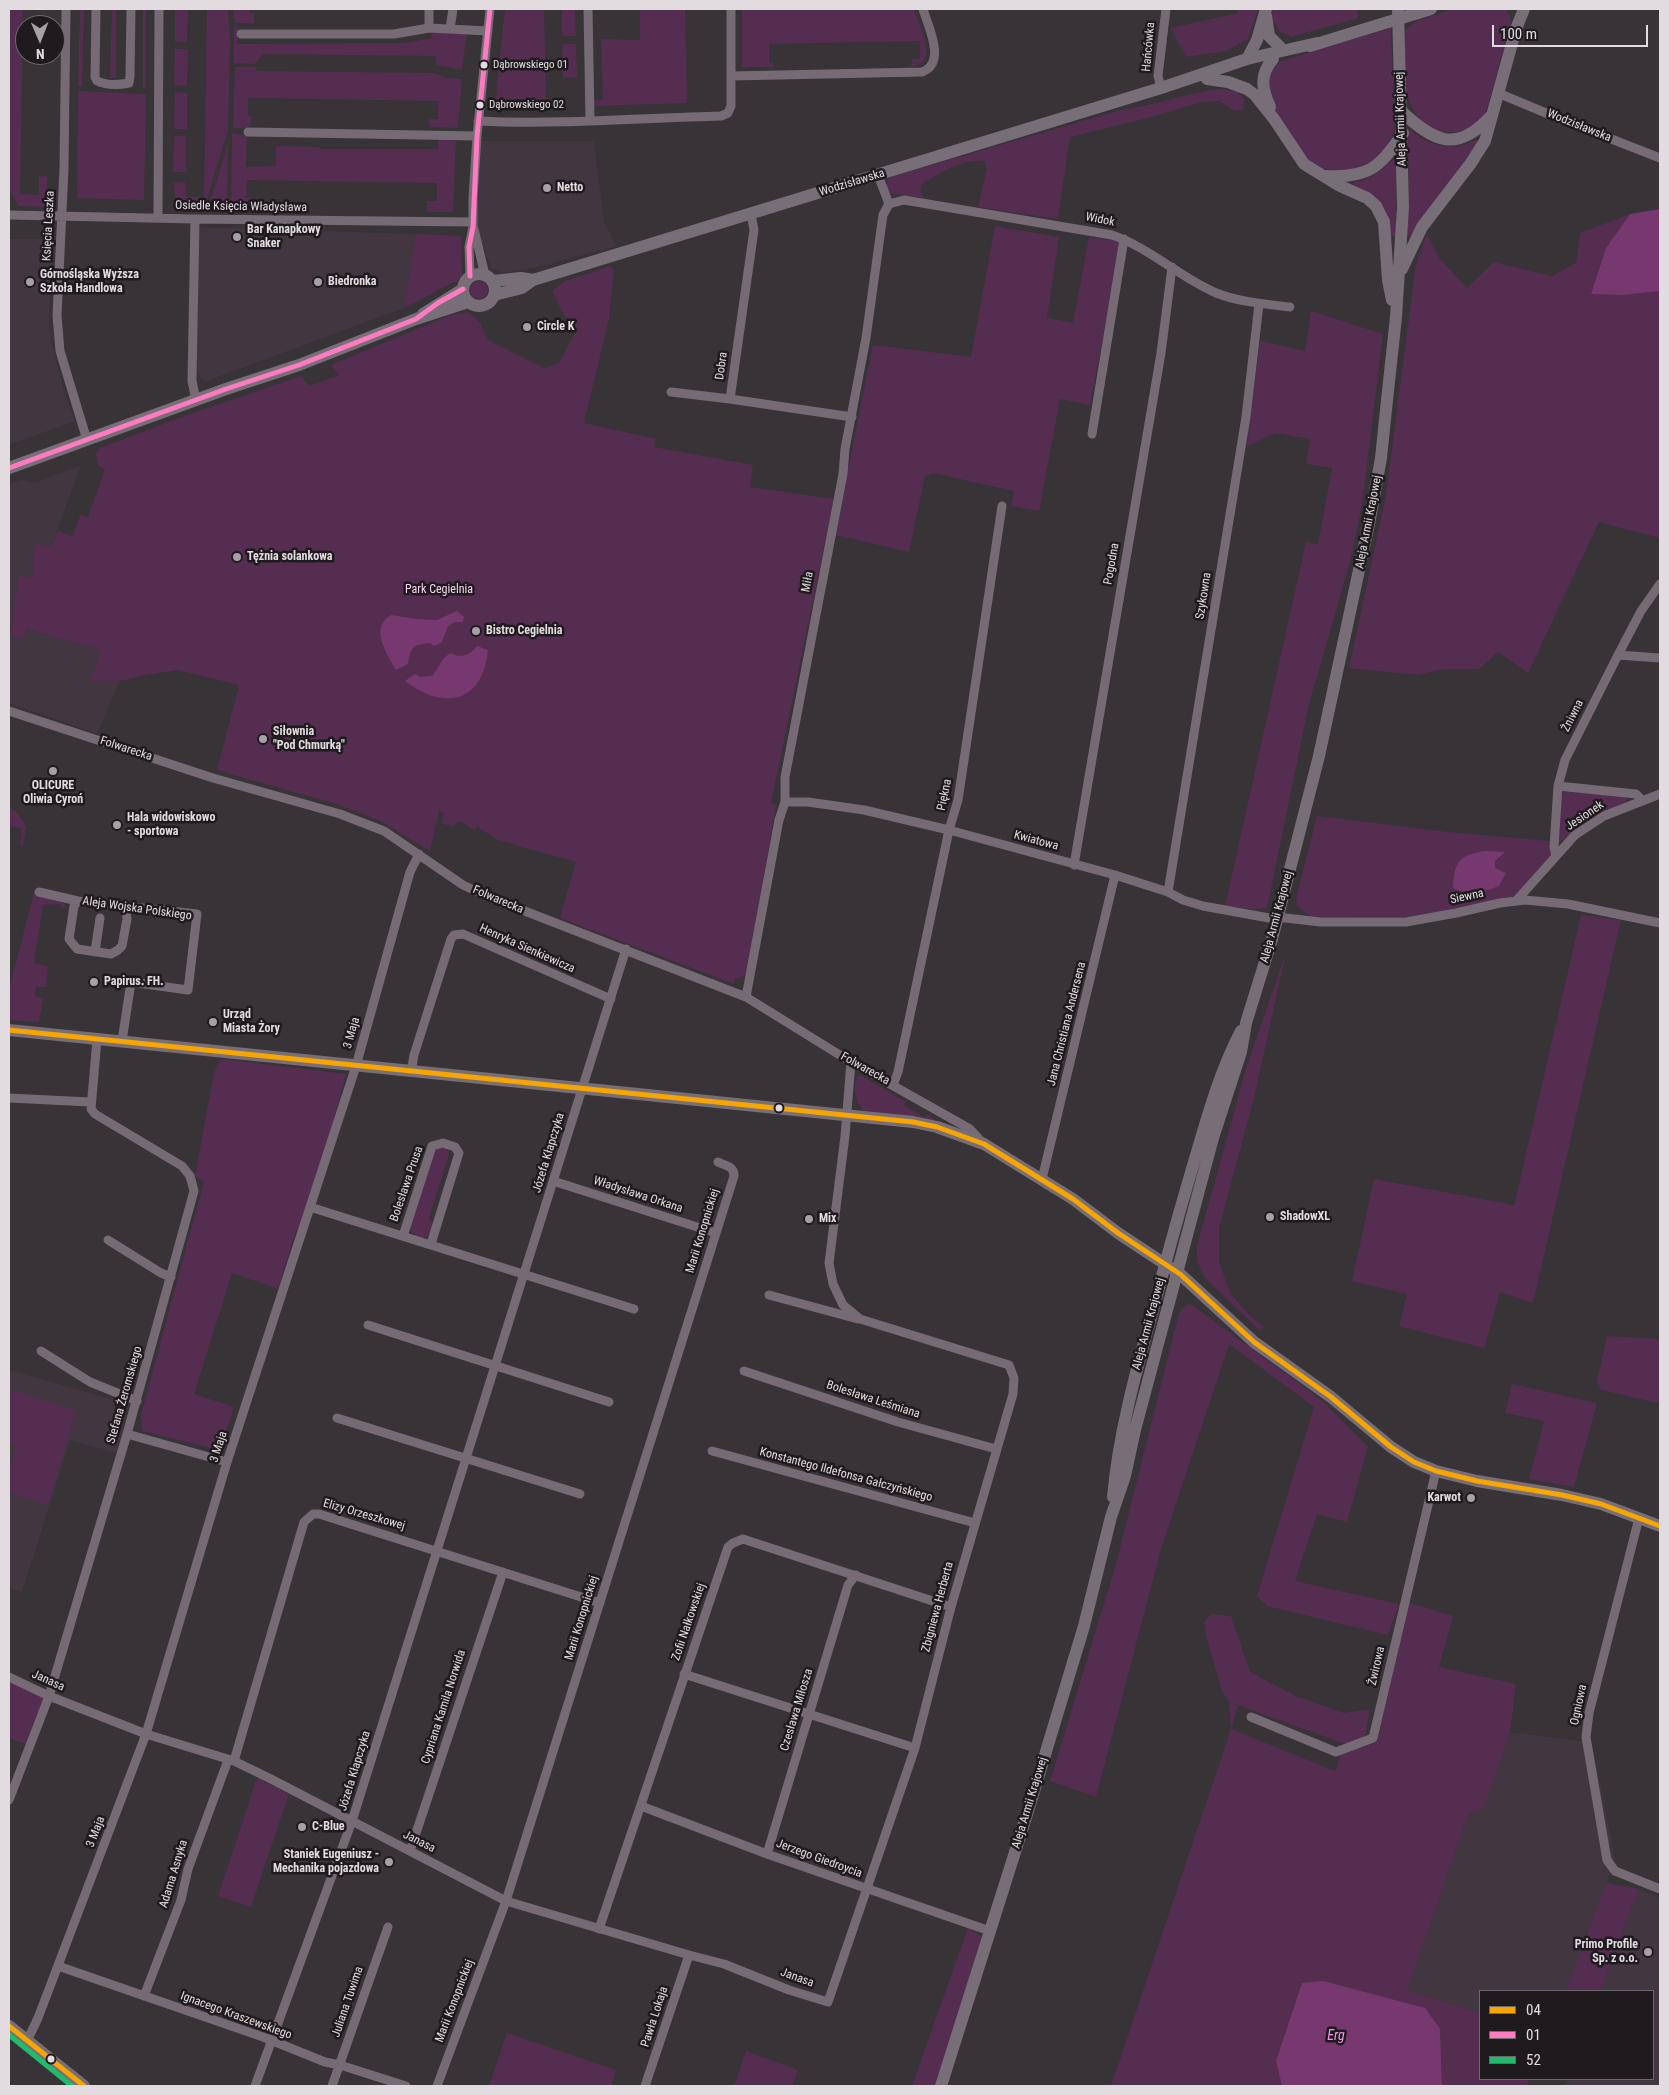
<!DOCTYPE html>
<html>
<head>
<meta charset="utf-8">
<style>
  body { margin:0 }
  #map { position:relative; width:1669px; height:2095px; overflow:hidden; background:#373337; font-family:"Roboto Condensed",sans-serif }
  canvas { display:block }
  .frame { position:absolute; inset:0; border:10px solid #e2dce1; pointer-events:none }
  .legend { position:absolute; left:1479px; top:1990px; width:175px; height:90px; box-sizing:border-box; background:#1e1a1d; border:1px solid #6c686b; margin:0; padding:6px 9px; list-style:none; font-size:15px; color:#e2dce1 }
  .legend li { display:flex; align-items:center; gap:10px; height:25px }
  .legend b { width:25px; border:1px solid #6c686b }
  .north { position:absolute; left:15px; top:15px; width:50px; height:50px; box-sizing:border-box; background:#1e1a1d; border:1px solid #6c686b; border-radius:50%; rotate:179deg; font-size:14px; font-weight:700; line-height:20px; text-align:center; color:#e2dce1 }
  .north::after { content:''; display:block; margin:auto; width:18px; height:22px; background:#a6a1a6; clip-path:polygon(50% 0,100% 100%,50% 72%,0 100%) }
  .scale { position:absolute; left:1492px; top:25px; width:156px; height:22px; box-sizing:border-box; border:2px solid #e2dce1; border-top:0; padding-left:6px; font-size:15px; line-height:18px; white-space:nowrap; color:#e2dce1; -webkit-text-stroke:4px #1e1a1d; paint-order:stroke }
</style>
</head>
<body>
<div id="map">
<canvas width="1669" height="2095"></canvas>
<div class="frame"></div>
<ul class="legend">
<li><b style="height:6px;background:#f7a600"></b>04</li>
<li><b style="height:6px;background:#fe7ac1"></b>01</li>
<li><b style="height:6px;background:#20bc6c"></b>52</li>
</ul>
<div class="north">N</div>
<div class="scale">100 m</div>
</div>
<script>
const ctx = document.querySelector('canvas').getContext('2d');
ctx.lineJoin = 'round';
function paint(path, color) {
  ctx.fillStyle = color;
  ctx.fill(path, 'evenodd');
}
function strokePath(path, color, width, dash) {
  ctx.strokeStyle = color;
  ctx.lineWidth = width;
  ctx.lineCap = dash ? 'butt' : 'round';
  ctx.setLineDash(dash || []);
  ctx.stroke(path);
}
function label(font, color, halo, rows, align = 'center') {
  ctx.font = font + ' "Roboto Condensed",sans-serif';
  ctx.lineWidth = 5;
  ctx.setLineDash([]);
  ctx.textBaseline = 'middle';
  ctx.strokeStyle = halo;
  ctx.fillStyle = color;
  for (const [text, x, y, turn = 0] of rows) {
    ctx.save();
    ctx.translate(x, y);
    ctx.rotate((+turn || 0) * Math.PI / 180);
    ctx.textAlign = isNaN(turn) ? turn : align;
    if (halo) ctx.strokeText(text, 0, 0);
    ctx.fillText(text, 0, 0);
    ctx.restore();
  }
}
const built = new Path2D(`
  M480,141H594L604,222L617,246L534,268L503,273L491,268L475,224Z
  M198,227L416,234L404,308L204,382L197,373Z
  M9,239H52L49,324L52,345L64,391L75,421L9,445Z
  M81,465L51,547L33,578L19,576L26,629L102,650L90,681H120L97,734L9,703V484L22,480L35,483Z
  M9,1370L129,1404L116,1453L70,1440L22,1592L9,1588Z
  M1510,1732L1589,1742L1593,1748L1615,1859L1566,1991H1480V2013L1407,1990L1469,1811L1484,1808Z
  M1639,1889L1660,1898V2086H1565L1567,2079H1653V1991H1600Z`);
const green = new Path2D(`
  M9,9H23L20,194L39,195V177L47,176V207L18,206L9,188Z
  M80,9H84L82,86H78Z
  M112,9H116V78H110Z
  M143,9H146V88H143Z
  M175,9H188L187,42H175Z
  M207,9H228L230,41L228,130L204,209L177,208L173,183L185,182L186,197H204Z
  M233,9H249V13H254V23H235Z
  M505,9H544L546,105L529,108L495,106Z
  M562,9H575L576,36H562Z
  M640,9H685L687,103L593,106V100H603L601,39L640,40Z
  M742,9H914C919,26 941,65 911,66L912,59H920V41L769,44V62L773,63V67H742Z
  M1239,9H1258L1248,39L1226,51L1186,57L1171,28L1238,13Z
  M1273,9H1365L1357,11L1358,18L1291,37L1278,30L1276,23L1270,24Z
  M1454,9H1506L1510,16L1511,23L1487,109C1479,123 1466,133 1450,132C1439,132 1433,129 1425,123C1397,103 1406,61 1405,30L1418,20Z
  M234,27H238L237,44L406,43L432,38L431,31L467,33L462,70L436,65V56L262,54L255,64L234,63Z
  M1391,28L1394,113C1394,121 1395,129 1392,136C1380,164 1343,181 1315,164C1310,161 1304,157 1301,151C1295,143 1270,103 1268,95C1265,82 1271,69 1281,61Z
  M562,44H576L577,77L563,78Z
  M175,49H188L187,86L174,85Z
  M235,67H256V71L435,73L447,78L462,79L458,128L430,127L429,119H438V101L248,98V116H251V124L246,128H233Z
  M1222,89L1237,92L1244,99L1243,110L1235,111L1219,101L1201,102L1159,115L1070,137L1058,219L978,207L987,168L984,161C963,159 938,173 921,185L920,190L924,198L890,193L886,187L887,181L891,177L1120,110C1154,106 1187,92 1222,89Z
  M78,91L146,94L144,200L77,198Z
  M175,92L187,93V129H174Z
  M1409,129C1424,142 1442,150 1462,145C1468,144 1475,139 1481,139L1412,237L1407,236L1409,196L1408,130Z
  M232,133L247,136L246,167L276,166V146L319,147L320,149H438V139L456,141L453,212H427V201H437V183L247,180L246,198H252V210L231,209Z
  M174,136H186V172H173Z
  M228,144L227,209L208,208Z
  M1396,157V236H1390L1389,228L1352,185L1353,183C1371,179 1384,169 1396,157Z
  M1630,214L1606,248L1591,293L1623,295L1660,291V538L1599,522L1528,673L1498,652L1479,669H1443L1418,675L1349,668L1386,495L1416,264L1427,234L1440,259L1467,288L1494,262L1552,276L1576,263L1580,233Z
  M995,226L1059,237L1047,318L1073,323L1089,237L1121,242L1090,405L1060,399L1039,511L1011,506L1014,491L933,473L925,476L909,552L835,535L873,345L971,357Z
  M416,234L461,236L462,278L404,308Z
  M610,266L614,270L609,319L584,423L656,439L654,447L753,465L750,487L834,499L771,803L776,805L747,972L743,976L735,979L734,984L560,918L576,862L498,840L477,827L474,830L460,821L453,826L442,824L444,813L439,811L430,851L381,821L336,804L217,770L239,685L177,670L146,675L120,681H90L101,650L27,629L22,640L11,635L19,575L33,578L35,543L51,547L58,531L72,536L81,514L88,517L105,469L98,466L96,453L100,448L187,415L301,376L309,386L339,375L331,365L448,316L469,312L480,323L488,340L544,368L559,363L576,331L561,310L552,291L563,282Z
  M470 290a9 9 0 1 1 18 0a9 9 0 1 1-18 0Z
  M1311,311L1383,334L1362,506L1350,562L1309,704L1267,908L1252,909L1225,906L1306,542L1318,544L1332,468L1306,464L1310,439L1276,433L1247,446L1260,341L1305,351Z
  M1571,790L1628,797L1626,802L1589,821L1559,843L1560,801L1563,793Z
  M9,808C18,810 22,820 26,827L23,846L20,845L22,828L9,826Z
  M1317,816L1449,832L1549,841L1551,855L1514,897L1427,914L1403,917L1312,918L1297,906L1296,898Z
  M34,893L59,898L67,908L60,907L61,904L43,905L34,963L48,966L46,987H36L35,996L43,999L39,1022L9,1020V989Z
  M1581,915L1621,920L1533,1303L1500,1292L1484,1348L1399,1326L1407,1294L1352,1281L1374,1179L1504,1203L1514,1206Z
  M1286,953L1254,1098L1219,1228V1262L1231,1294L1250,1316L1264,1327L1259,1330L1205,1278L1197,1261V1246L1247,1065Z
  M221,1059L346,1074L320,1170L300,1231H296L278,1289L232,1273L194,1394L234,1407L220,1450L142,1431L141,1415L204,1182L195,1176L214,1072Z
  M858,1076H862L906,1102L904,1105L925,1118L928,1114L936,1122L863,1110C855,1100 852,1088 858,1076Z
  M439,1146L446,1148L449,1154L429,1218L434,1226L429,1236L419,1238L411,1231L410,1225L434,1150Z
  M1189,1304L1195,1307L1324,1402L1368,1447L1347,1522L1317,1514L1295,1581L1399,1604L1388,1635L1267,1606L1257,1596L1314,1407L1229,1344L1161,1549L1096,1797L1050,1781L1116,1564L1179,1313L1184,1307Z
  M1607,1336L1657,1339L1660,1341V1398L1658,1403L1601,1390L1597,1381Z
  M1512,1384L1597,1403L1574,1487L1529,1479L1544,1421L1505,1413Z
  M9,1389L76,1411L48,1505L9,1492V1470L17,1445L9,1442Z
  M1409,1603L1453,1616L1439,1667L1516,1684L1510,1732L1484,1808L1469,1812L1407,1990L1480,2013V2079H1529L1527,2086H1442L1440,2029L1276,2060L1282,2086H1111L1231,1729L1229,1702L1222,1691L1206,1636L1204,1622L1211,1614L1231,1616L1250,1672L1296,1696L1344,1713L1370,1709L1365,1737L1345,1744L1238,1705L1231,1729L1335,1771L1341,1755L1377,1742Z
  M9,1681L44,1698L25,1744L9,1738Z
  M257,1778L289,1794L251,1907L218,1896Z
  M1606,1883L1639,1889L1600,1991H1566Z
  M968,1928L983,1938L935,2086H912Z
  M507,2033L616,2070L611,2086H489Z
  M746,2051L798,2070L792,2086H734Z`);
const water = new Path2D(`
  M1660,209V291L1623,295L1591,294L1606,248L1630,214Z
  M457,611L464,617L463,622H455L448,626L442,642L434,646L430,643C413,644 410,648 408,664L396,670C387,654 369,628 391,615L416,619L437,620Z
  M477,646L488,650C483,703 444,711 405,681L415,674L420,677L432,676C440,667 440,659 451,653C461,659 470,655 477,646Z
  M1485,851L1505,852L1495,861V868L1506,873L1499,886C1485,892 1467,896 1453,888C1454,862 1459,855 1485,851Z
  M1323,1981L1425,2008L1440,2029L1442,2086H1282L1276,2061L1302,1983Z`);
const street = new Path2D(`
  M66,9L64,169L57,315L60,351L87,440
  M96,9L95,77L97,81C106,85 119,85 129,83L130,76L131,9
  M588,9L590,120
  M429,28V9
  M450,29L453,9
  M241,34H394L429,28L488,31
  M731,76L922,72C947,63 928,26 923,9
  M1161,88L1158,76L1166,9
  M1498,93L1565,121L1660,158
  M478,121C557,125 642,118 721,116L728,113L731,106V9
  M248,132L477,136
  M889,204L904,200L1112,235C1150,248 1179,277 1216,293C1239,302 1265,304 1290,307
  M751,214L754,230L730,399L852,417
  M9,215L195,219L473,222
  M158,217L159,9
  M195,219L192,381L196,400
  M474,229L485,275
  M470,276L469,247L473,227V198L477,136L490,9
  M671,392L730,399
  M1092,434L1124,239
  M1618,655L1660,658
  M9,711L213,778L340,814L384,831L463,885L486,896L746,997L851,1062L970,1129L982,1142
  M1642,800L1636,794L1558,786L1565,760L1618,655L1641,611L1660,584
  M785,802H808L864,810L949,830L1115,875L1168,892L1183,900L1203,906L1269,918H1286L1320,922H1406L1456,913L1500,903L1525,900L1568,904L1660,923
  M1556,856L1554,847L1558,786
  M1074,865L1161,353L1172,267
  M39,892L78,901L197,914L188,990L131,982L122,1041
  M1168,892L1246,417L1259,304
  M78,901L74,906L69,939L77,949L111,954L118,950L122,946L127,919L126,907
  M1516,901L1575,835L1604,816L1660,794
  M95,952L100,918
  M746,997L779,820L785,802V777L843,474L845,449L866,338L883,215L889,204L878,175
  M411,1072L414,1055L451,939L454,935L463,934L611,999
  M893,1085L898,1072L949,830L958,800L1002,506
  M9,1098L90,1102
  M1042,1179L1115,875
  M553,1181L716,1233
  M310,1207L634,1309
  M403,1236L432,1146L443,1143L455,1147L459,1153L431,1244
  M108,1240L161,1273L171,1277
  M769,1295L858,1319
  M368,1325L609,1402
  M41,1351L90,1382L137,1401
  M744,1371L898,1422L996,1449
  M337,1418L580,1494
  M127,1434L227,1462
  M712,1451L975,1523
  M1639,1518L1589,1713L1586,1737L1607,1860L1615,1871L1660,1889
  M684,1674L915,1748
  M9,1677L49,1696L146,1734L234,1761L271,1779L506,1901L689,1955L724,1964L789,1990L828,2002L915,1748L951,1607L1013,1394L1014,1378L1009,1365L860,1319L843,1305L833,1284L829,1263L845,1136L851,1062
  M1251,1717L1336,1752L1373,1738L1436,1471
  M234,1761L304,1522L313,1514H319L600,1603
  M9,1800L49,1696L127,1434L194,1191L190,1176L182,1166L95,1114L91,1109L97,1039
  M641,1806L767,1854L990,1931
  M410,1851L503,1572
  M767,1854L848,1585L856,1575
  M599,1929L728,1547L733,1543L743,1539L951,1607
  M58,1966L263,2037L325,2062L340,2065L406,2086
  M144,1996L181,1900L188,1869L228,1760
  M27,2041L38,2018L146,1734L227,1462L356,1066L410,872L419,854
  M255,2086L352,1821L626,949
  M332,2086L388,1927
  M437,2086L506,1901L734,1176C734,1166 726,1166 718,1162
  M645,2086L689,1955`);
const secondary = new Path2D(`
  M1418,13L1431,9
  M1266,16L1269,36L1283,50
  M1310,46L1388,22
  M1247,59L1257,40L1266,9
  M1207,79L1228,82L1247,89L1255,95L1274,119L1304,164L1338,185L1367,198L1376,206L1384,222L1388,280L1392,300
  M1270,107C1262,89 1259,75 1273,59
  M1401,111C1433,141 1456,154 1490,117
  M1326,176C1368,178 1380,168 1403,133
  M1402,269L1422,227L1471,163L1485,141L1516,29L1524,9
  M463 290a16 16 0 1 1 32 0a16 16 0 1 1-32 0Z
  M493,281L521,278L533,280
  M494,295L522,288L533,280L1161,88L1247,59L1317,43
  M423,314L463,289
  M9,468L226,389L299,365L416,319L468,302
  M9,1030L913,1122L937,1127L984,1144L1073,1199L1118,1233L1180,1274L1254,1342L1331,1397L1391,1447L1414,1462L1436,1471L1477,1481L1562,1495L1601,1504L1660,1526
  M1113,1497C1120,1418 1145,1342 1165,1265C1175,1227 1186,1189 1197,1152C1209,1111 1221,1069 1241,1031
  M9,2026L84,2086
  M941,2086L1028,1811L1084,1626L1111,1517L1125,1476L1135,1430L1213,1138L1241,1052L1246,1023L1272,939L1319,756L1370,519L1381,458L1387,400L1396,317L1403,207L1398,9`);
const secondaryBridge = new Path2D(`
  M1388,22L1418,13`);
const bus1 = new Path2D(`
  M9,1030L913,1122L937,1127L984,1144L1073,1199L1118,1233L1180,1274L1254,1342L1331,1397L1391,1447L1414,1462L1436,1471L1477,1481L1562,1495L1601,1504L1660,1526
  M9,2026L84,2086`);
const bus2 = new Path2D(`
  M470,276L469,247L473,227L477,136L490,9
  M9,468L226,389L299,365L416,319L438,303L463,289`);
const bus3 = new Path2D(`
  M9,2035L72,2086`);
const markers = [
  [484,65,4.5,"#e2dce1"],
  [480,105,4.5,"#e2dce1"],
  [547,188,5,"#a6a1a6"],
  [237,237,5,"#a6a1a6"],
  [30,282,5,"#a6a1a6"],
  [318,282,5,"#a6a1a6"],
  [527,327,5,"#a6a1a6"],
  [237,557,5,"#a6a1a6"],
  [476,631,5,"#a6a1a6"],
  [263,739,5,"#a6a1a6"],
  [53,771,5,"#a6a1a6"],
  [117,825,5,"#a6a1a6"],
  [94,982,5,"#a6a1a6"],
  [213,1022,5,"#a6a1a6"],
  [779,1108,4.5,"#e2dce1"],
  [1270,1217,5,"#a6a1a6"],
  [809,1219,5,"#a6a1a6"],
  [1471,1498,5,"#a6a1a6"],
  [302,1827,5,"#a6a1a6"],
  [389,1862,5,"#a6a1a6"],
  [1648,1952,5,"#a6a1a6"],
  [51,2059,4.5,"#e2dce1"]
];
const busNames = [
  ["Dąbrowskiego 01",493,65],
  ["Dąbrowskiego 02",489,105]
];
const streetNames = [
  ["Hańcówka",1149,47,-85],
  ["Aleja Armii Krajowej",1401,119,-92],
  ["Wodzisławska",1579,126,22],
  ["Wodzisławska",852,183,-17],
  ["Osiedle Księcia Władysława",241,207,1],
  ["Widok",1100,220,12],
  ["Księcia Leszka",49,226,-87],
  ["Dobra",722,366,-82],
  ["Aleja Armii Krajowej",1369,522,-79],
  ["Pogodna",1112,564,-80],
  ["Miła",808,582,-79],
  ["Szykowna",1204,596,-81],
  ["Żniwna",1573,716,-63],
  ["Folwarecka",126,749,18],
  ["Piękna",945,795,-78],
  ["Jesionek",1585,816,-34],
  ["Kwiatowa",1036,841,15],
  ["Siewna",1467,897,-12],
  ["Folwarecka",498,900,23],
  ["Aleja Wojska Polskiego",137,909,8],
  ["Aleja Armii Krajowej",1277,917,-75],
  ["Henryka Sienkiewicza",527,949,24],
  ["Jana Christiana Andersena",1067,1024,-76],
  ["3 Maja",352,1033,-74],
  ["Folwarecka",865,1069,29],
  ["Józefa Kłapczyka",549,1153,-73],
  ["Bolesława Prusa",407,1184,-71],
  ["Władysława Orkana",638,1195,18],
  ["Marii Konopnickiej",703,1231,-73],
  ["Aleja Armii Krajowej",1149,1324,-75],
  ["Stefana Żeromskiego",125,1395,-74],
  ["Bolesława Leśmiana",873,1400,18],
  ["3 Maja",219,1447,-72],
  ["Konstantego Ildefonsa Gałczyńskiego",846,1475,15],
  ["Elizy Orzeszkowej",364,1515,16],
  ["Zbigniewa Herberta",938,1607,-75],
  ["Marii Konopnickiej",582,1618,-73],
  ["Zofii Nałkowskiej",689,1622,-71],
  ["Żwirowa",1377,1666,-77],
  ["Janasa",48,1681,24],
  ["Ogniowa",1579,1705,-78],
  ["Cypriana Kamila Norwida",444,1707,-72],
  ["Czesława Miłosza",797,1710,-73],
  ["Józefa Kłapczyka",355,1771,-73],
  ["Aleja Armii Krajowej",1030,1803,-73],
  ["3 Maja",96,1832,-69],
  ["Janasa",419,1842,27],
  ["Jerzego Giedroycia",819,1859,20],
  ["Adama Asnyka",174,1874,-73],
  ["Janasa",797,1978,20],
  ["Marii Konopnickiej",455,2001,-69],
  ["Juliana Tuwima",348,2002,-71],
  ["Ignacego Kraszewskiego",236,2016,20],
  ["Pawła Lokaja",655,2017,-72]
];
const poiNames = [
  ["Netto",557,188],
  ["Bar Kanapkowy",247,230],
  ["Snaker",247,244],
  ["Górnośląska Wyższa",40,275],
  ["Szkoła Handlowa",40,289],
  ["Biedronka",328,282],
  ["Circle K",537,327],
  ["Tężnia solankowa",247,557],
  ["Bistro Cegielnia",486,631],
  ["Siłownia",273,732],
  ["\"Pod Chmurką\"",273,746],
  ["OLICURE",53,786,"center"],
  ["Oliwia Cyroń",53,800,"center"],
  ["Hala widowiskowo",127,818],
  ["- sportowa",127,832],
  ["Papirus. FH.",104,982],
  ["Urząd",223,1015],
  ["Miasta Żory",223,1029],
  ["ShadowXL",1280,1217],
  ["Mix",819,1219],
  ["Karwot",1461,1498,"right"],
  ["C-Blue",312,1827],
  ["Staniek Eugeniusz -",379,1855,"right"],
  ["Mechanika pojazdowa",379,1869,"right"],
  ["Primo Profile",1638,1945,"right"],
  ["Sp. z o.o.",1638,1959,"right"]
];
const parkNames = [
  ["Park Cegielnia",439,590]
];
const waterNames = [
  ["Erg",1336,2036]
];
paint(built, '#423641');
paint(green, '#552d51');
paint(water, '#773870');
strokePath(street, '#766b74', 9);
strokePath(secondary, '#786e78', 12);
strokePath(secondaryBridge, '#786e78', 12);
strokePath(bus1, '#f7a600', 5);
strokePath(bus2, '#fe7ac1', 5);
strokePath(bus3, '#20bc6c', 5);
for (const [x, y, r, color] of markers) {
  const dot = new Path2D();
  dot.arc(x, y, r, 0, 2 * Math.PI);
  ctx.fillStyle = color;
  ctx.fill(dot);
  strokePath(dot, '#1e1a1d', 2);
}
label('11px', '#e2dce1', '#1e1a1d', busNames, 'left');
label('12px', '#e2dce1', '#1e1a1d', streetNames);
label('bold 12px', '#e2dce1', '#1e1a1d', poiNames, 'left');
label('12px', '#fad2f4', '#1e1a1d', parkNames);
label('italic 14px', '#f899ed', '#1e1a1d', waterNames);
</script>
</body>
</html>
